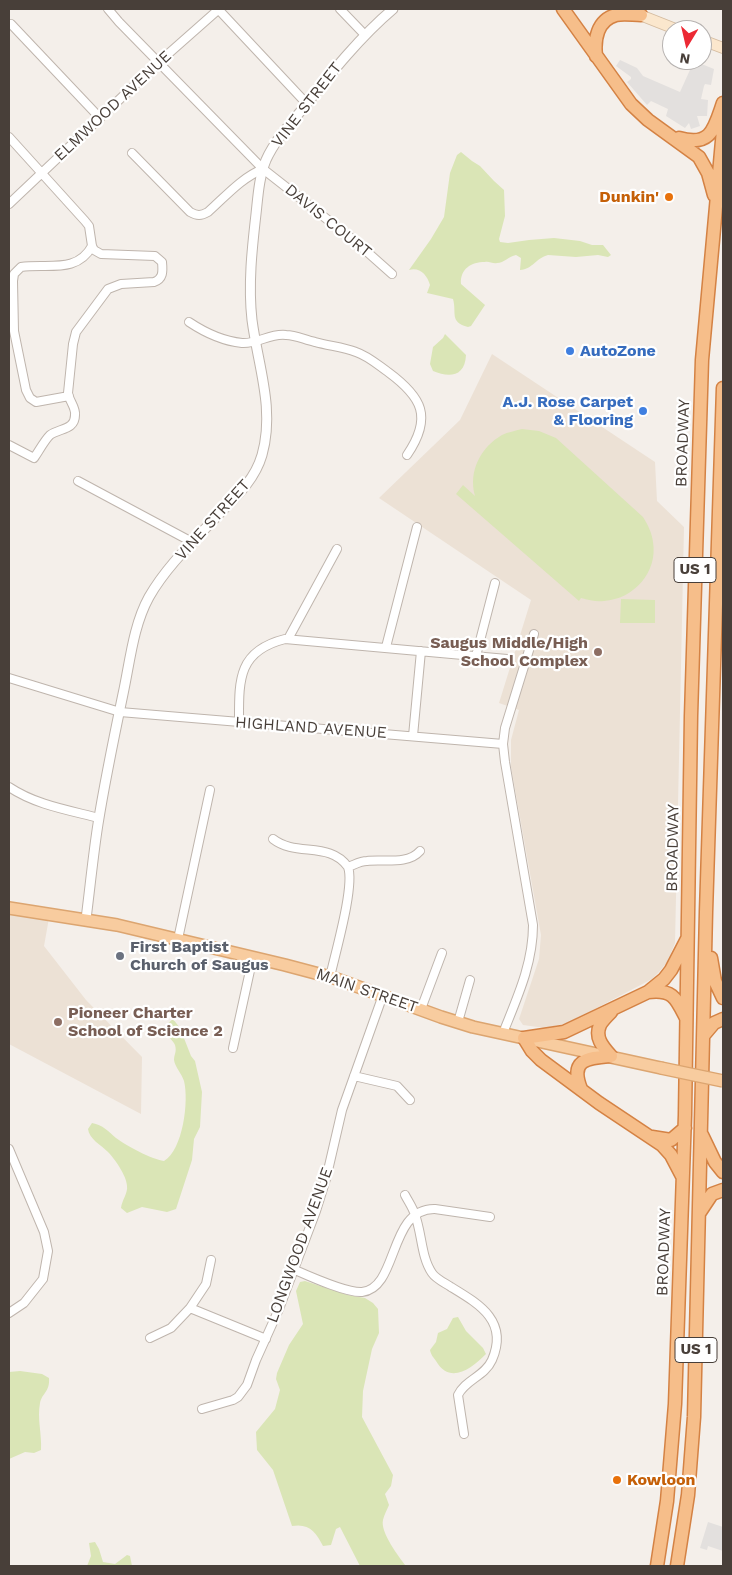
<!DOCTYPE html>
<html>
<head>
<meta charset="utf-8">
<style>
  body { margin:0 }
  #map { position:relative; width:732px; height:1575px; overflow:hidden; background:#f4efea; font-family:"Work Sans",sans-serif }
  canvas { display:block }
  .frame { position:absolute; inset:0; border:10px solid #483f39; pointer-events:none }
  .north { position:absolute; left:662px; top:20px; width:50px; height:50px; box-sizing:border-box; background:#fff; border:1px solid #b6b2b0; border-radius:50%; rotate:189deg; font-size:14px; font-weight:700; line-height:20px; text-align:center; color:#483f39 }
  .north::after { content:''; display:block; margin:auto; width:18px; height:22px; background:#ec2934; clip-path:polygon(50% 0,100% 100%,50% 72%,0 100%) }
</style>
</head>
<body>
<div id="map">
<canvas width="732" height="1575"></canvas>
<div class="frame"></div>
<div class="north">N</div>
</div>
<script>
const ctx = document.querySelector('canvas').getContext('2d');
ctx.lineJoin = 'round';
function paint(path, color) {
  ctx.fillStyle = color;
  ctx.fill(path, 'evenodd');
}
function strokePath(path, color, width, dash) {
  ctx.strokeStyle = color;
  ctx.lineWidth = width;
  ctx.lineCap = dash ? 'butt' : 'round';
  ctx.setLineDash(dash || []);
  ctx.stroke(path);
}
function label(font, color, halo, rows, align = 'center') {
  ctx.font = font + ' "Work Sans",sans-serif';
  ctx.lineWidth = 4.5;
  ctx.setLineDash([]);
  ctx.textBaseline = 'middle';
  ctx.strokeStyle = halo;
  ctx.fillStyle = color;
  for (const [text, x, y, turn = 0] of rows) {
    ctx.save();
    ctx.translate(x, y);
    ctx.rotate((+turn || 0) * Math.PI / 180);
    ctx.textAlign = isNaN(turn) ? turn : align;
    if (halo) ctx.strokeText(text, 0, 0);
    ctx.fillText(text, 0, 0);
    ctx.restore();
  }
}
const education = new Path2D(`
  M492,354L655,462L657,501L684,527L675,943L668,961L659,972L652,979L568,1023L545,1028L523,1025L519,1019L539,959L541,935L511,767V740L519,710L499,703L531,600L379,498L460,420Z
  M9,911L49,918L44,946L86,1000L142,1057L141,1114L9,1044Z`);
const green = new Path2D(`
  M461,152L472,161L480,166L494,181L504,190L505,216L499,239L500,242L508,243L529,240L554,238L580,241L592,245H603L611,255L608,257L598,255L576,257L548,255C536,258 533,269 520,270L521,258L516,255C509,256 504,263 497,263C493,264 489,261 485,262C471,262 460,269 461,284L485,305L471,326L468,327C449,322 457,313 453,299L427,293L430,285C427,275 420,267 409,270L431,239L444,217L450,173L457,155Z
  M445,334L466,355C465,377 449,378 433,371L430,364L433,347L443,338Z
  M522,429L539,431L556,438L643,517C648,525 652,533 653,542C658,572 634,599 604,601C596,602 589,600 581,598L579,601L456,494L463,485L475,496C468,471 481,447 502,435C508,432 515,431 522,429Z
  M621,599L655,600V623H620Z
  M173,1019L180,1028L191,1056L195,1061L202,1092L200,1127L194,1139L192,1160L176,1209L167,1212L142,1207L127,1213L121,1208C122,1200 128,1193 127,1186C127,1176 114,1158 108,1152C101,1145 89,1139 88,1129L92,1123C103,1125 108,1131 116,1138C127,1146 151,1159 164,1161C183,1150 189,1101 184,1081C182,1074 175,1067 174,1060C174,1054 177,1052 175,1045C173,1040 168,1038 166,1033L167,1024Z
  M305,1281L348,1295L365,1298L373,1303L378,1309L379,1333L372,1349L363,1391L362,1417L393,1475L391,1486L385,1494L389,1505C387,1510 384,1515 383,1520C380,1532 399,1557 406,1566H360L340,1527L336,1529L331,1545L323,1546C316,1532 309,1523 292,1526L273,1470L257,1450L256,1432L275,1409L280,1390L276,1379L277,1373L289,1345L303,1324L296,1291L300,1282Z
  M458,1317L466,1331L483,1348L486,1354C471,1369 450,1385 436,1361C433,1357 431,1355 430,1350L436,1342L438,1333L447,1329L453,1318Z
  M20,1371L42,1374L49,1378C50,1392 42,1393 40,1403C37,1419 42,1434 41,1450L34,1453L25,1452L9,1459V1372Z
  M95,1542L99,1549L103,1562L115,1564L127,1555L130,1556L132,1566H87L91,1556L89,1543Z`);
const parking = new Path2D(`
  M620,60L637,68L643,76L680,92L694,61L714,69L711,85L705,84L704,86L701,99L708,100L707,116H697L700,126L691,129L689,123L685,128L666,116L668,109L651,101L647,105L627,82L631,79V77L616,66Z
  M708,1522L723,1527V1551L708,1546L707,1550L700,1548Z`);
const minor = new Path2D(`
  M108,9L119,22L263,169L356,242L392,274
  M218,9L307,104
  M340,9L365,35
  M11,24L100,118
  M9,137L85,221L89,226L92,246
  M132,153L190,212C197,216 201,216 208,212C225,197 241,178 263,169
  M9,204L159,62L219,9
  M189,322C204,332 223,341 242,343C258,344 270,333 286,335C296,335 305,340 315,342C329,346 343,347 356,352C368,356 378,365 388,372C422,397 433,417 407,455
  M69,396L36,402L30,398L26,390L14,331L13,281L14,274L21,267C47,263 77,274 92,246
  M9,445L34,458C39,451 44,441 50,435C60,428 75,430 75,415C76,407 69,401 68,393L73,344L76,332L108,289L121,284L154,282C163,279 163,272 162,262L155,256L101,254L94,250L92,246
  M78,481L192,542
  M288,639L337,549
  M386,647L417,527
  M476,656L495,583
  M9,678L120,712L503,744
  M239,723C239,681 237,651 285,639L507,659
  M413,736L421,651
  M9,787C36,805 68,810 99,818
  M273,839C296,857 330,841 348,867
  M178,939L210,790
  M330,977C335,954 355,886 348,867C354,865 360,861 367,861C383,859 408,865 420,851
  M421,1009L442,953
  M458,1022L470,980
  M503,1033C517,998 533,964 533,925L505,762L503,744L505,728L534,634
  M233,1048L253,957
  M354,1076L397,1086L410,1100
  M9,1149L44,1232L48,1251L43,1279L24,1303L9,1313
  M405,1195C408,1201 413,1208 415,1215C422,1233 421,1257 432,1273C436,1279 445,1283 451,1287C479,1304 509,1321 492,1360C485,1376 465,1380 458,1395L464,1434
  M293,1269C309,1276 346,1293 362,1292C399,1288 388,1208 435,1209L490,1217
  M190,1308L266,1339
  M150,1338L171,1328L190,1308L206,1284L211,1260
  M202,1409L233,1400L238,1397L247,1385L256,1360L279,1309L316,1211L326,1179L342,1110L383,995`);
const tertiary = new Path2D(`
  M86,919C90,888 93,856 98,824C105,780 114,737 123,694C130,662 133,626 149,597C168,564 196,539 221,512C238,495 255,479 262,455C275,409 258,366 252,320C248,285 252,249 256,214C258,196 259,177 266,160C275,140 291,123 305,106C332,72 360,37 393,9`);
const secondary = new Path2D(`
  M635,13L678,30
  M702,40L723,48`);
const primary = new Path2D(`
  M9,908L117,925L285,965L334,978L441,1017L473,1027L661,1068`);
const trunk = new Path2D(`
  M563,9L631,104L648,120L699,157L708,173L714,195
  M596,56C594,40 597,20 616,15C624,13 633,15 641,15
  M679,138C711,147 714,129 723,103
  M711,958L715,981L723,998
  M648,992C673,989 676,998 686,1018
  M611,1012C607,1016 602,1021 600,1025C594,1038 604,1048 611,1056
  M703,1036L714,1023L723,1019
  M581,1089C569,1059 588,1058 611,1056
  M702,1135L715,1162L723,1172
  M652,1137L671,1140L685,1128
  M682,1176L671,1155L662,1145L599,1103L541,1060L532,1051L524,1038L564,1032L648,992L664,979L671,970L687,939
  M700,1212L712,1194L723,1190
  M657,1566L667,1501L675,1404L685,1115L691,716L702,360L723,130
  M677,1566L688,1495L694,1417L706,912L723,388`);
const primaryBridge = new Path2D(`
  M661,1068L723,1081`);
const markers = [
  [669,197,5,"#e8710a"],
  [570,351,5,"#3f7fe0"],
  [643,411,5,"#3f7fe0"],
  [598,652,5,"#8d6e63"],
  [120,956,5,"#6b7280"],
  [58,1022,5,"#8d6e63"],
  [617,1480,5,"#e8710a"]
];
const shields = [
  [695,570,42],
  [696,1350,42]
];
const shieldNames = [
  ["US 1",695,570],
  ["US 1",696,1350]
];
const streetNames = [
  ["VINE STREET",307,105,-52],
  ["ELMWOOD AVENUE",113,106,-43],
  ["DAVIS COURT",328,221,39],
  ["BROADWAY",683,443,-88],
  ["VINE STREET",213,520,-48],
  ["HIGHLAND AVENUE",311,728,4],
  ["BROADWAY",673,848,-89],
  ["MAIN STREET",367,991,19],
  ["LONGWOOD AVENUE",300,1245,-70],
  ["BROADWAY",664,1252,-88]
];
const foodNames = [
  ["Dunkin'",659,197],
  ["Kowloon",627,1480,"left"]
];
const shopNames = [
  ["AutoZone",580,351],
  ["A.J. Rose Carpet",633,402,"right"],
  ["& Flooring",633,420,"right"]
];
const educationNames = [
  ["Saugus Middle/High",588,643],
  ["School Complex",588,661],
  ["Pioneer Charter",68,1013,"left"],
  ["School of Science 2",68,1031,"left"]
];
const worshipNames = [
  ["First Baptist",130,947],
  ["Church of Saugus",130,965]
];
paint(education, '#ece1d5');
paint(green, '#dae5b6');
paint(parking, '#e3e0de');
strokePath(minor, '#bfb5ad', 10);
strokePath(tertiary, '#bfb5ad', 11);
strokePath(secondary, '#d4bb9f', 12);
strokePath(primary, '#dca570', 14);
strokePath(trunk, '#d48244', 15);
strokePath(minor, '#fff', 8);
strokePath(tertiary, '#fff', 9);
strokePath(secondary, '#fbe7cd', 10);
strokePath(primary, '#f8cc9f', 11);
strokePath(trunk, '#f6be8a', 12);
strokePath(primaryBridge, '#dca570', 14, []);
strokePath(primaryBridge, '#f8cc9f', 11);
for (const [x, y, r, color] of markers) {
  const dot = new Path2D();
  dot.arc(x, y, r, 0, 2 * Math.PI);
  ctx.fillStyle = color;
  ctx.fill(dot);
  strokePath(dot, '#fff', 2);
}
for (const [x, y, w] of shields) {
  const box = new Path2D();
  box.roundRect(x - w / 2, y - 12.5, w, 25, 4);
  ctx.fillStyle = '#fff';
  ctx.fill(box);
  strokePath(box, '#483f39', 1);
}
label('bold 15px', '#483f39', null, shieldNames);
label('16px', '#483f39', '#fff', streetNames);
label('bold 16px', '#c56008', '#fff', foodNames, 'right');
label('bold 16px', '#366cbe', '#fff', shopNames, 'left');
label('bold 16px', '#785e54', '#fff', educationNames, 'right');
label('bold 16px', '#5b616d', '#fff', worshipNames, 'left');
</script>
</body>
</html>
